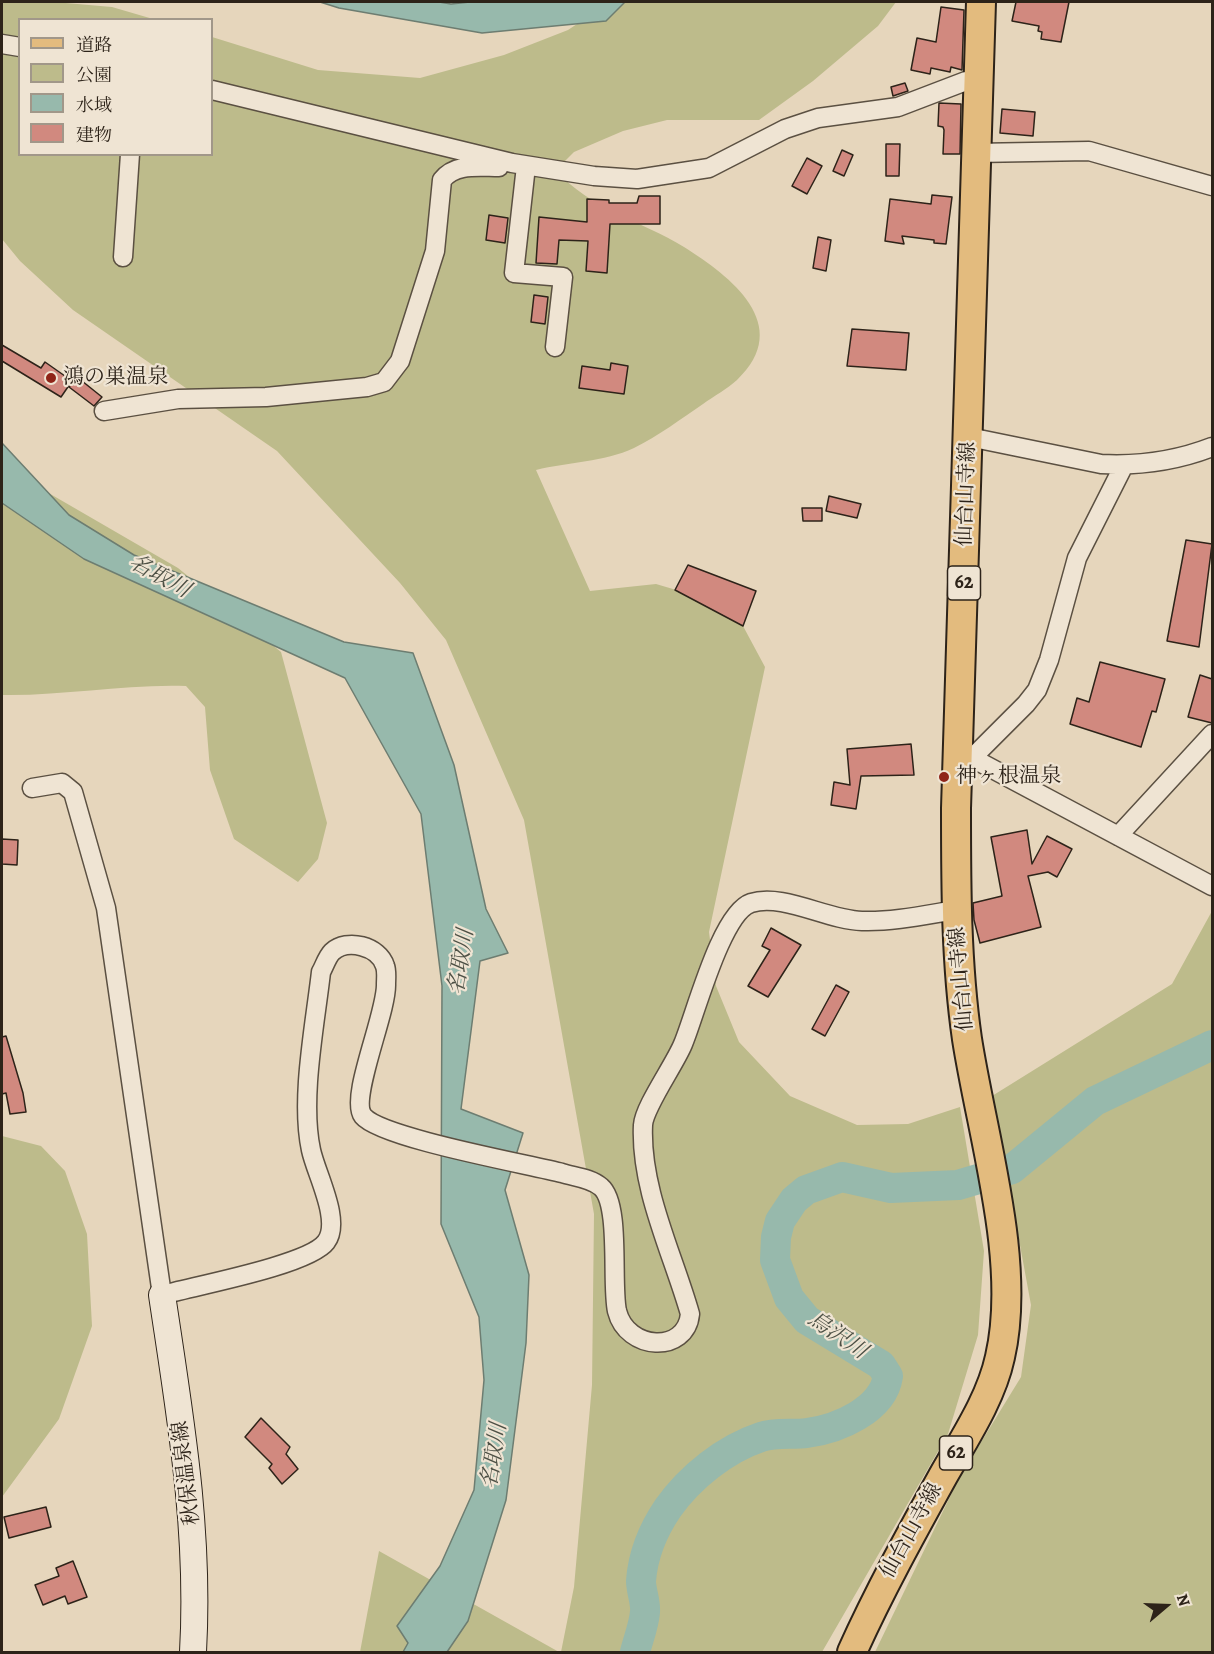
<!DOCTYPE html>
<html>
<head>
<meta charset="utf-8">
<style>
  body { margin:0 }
  #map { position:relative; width:1214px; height:1654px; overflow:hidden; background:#e6d6bc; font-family:Alegreya,"Noto Serif JP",serif }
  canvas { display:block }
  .frame { position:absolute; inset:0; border:3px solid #2d2319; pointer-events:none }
  .legend { position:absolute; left:18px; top:18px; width:195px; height:138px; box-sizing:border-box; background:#efe4d3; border:2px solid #a19789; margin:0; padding:8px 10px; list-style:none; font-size:18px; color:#2d2319 }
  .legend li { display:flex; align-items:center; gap:12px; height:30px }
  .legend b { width:30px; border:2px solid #a19789 }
  .north { position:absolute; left:1136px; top:1576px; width:60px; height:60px; -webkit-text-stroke:4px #efe4d3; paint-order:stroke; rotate:71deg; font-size:16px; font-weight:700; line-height:24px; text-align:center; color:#2d2319 }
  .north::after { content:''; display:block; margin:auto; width:21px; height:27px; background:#2d2319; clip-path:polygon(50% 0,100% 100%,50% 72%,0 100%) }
</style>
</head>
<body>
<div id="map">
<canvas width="1214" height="1654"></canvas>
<div class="frame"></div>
<ul class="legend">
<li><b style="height:8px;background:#e3bb7e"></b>道路</li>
<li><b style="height:16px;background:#bdbb8b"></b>公園</li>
<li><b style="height:16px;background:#97b9ac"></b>水域</li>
<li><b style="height:16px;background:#d1897f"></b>建物</li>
</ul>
<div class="north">N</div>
</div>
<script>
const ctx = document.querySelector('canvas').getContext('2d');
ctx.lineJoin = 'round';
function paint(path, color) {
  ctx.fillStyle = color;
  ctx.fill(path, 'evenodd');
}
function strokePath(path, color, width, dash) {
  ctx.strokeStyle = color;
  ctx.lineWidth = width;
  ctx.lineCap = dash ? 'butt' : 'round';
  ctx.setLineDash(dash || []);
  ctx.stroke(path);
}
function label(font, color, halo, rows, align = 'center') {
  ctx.font = font + ' Alegreya,"Noto Serif JP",serif';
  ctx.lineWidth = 4.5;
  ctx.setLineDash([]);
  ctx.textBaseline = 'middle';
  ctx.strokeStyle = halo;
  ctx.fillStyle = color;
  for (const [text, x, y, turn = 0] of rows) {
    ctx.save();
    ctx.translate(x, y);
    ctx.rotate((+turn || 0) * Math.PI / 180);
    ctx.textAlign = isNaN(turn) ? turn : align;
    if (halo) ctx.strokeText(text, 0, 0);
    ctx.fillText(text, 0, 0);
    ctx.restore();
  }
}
const green = new Path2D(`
  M2,2H54L112,7L153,19L20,20V154H212V37L318,70L420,78L504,55L568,30L610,2H896L878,26L813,81L759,120H667L623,131L574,152L556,170C589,209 642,221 684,247C730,276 795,325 737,380C727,389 714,396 703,404C681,419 658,436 634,448C604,462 568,462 536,470L590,591L656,584L700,597L743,626L765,667L709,932L716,986L739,1042L790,1096L857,1125L908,1124L960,1107L984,1251L978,1335L948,1434L822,1652H561L574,1587L592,1385L594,1214L524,820L446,640L400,583L277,451L73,310L20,261L2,239Z
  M2,466L178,568L281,652L327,823L318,859L298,882L234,839L210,770L205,707L186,686C124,684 64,696 2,695Z
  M1212,911V1652H875L959,1478L1021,1377L1031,1305L1008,1180L984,1101L1172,984Z
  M2,1136L41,1146L65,1171L87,1234L92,1326L59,1419L2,1497Z
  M379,1551L559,1652H360Z`);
const water = new Path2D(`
  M320,2H439L451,4L470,2H625L606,21L482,33L339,8Z
  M2,443L69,515L134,555L344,642L413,653L454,765L486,909L508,953L480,961L461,1109L523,1133L505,1190L529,1275L526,1343L506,1500L468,1621L447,1652H403L408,1643L397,1626L440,1566L474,1490L484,1380L479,1317L441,1224L442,986L421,814L345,678L84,559L2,503Z`);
const river = new Path2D(`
  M635,1652C638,1640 644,1625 645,1612C646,1602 641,1591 641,1581C643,1554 653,1530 668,1508C690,1477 725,1449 761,1437C775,1432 793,1435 807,1433C838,1429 883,1410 888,1376L881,1365L807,1320L789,1298L775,1260L776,1237L780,1221L794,1200L806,1190L842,1177L891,1188L958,1185L1012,1169L1095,1101L1212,1045`);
const building = new Path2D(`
  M1016,2H1069L1061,42L1041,39L1042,32L1038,31L1039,26L1012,21Z
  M941,7L964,10L962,70L951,67L950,72L931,68L930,74L911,70L917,38L936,42Z
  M905,83L908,91L893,96L891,87Z
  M939,103L961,104L960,154H943L944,130L943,127L938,126Z
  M1002,109L1035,112L1033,136L1000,133Z
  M886,144H900L899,176H886Z
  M842,150L853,155L844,176L833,171Z
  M807,158L822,166L807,194L792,186Z
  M932,195L952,197L946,244L934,243V240L902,236L904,244L885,241L890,199L931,204Z
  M639,196H660V224H610L607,273L586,271L588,241L559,240L557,264L536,263L539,217L587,222V199L609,200V203H637Z
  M489,215L508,218L505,243L486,240Z
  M818,237L831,240L826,271L813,268Z
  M534,295L548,297L545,324L531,322Z
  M852,329L909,333L906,370L847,366Z
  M2,345L41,368L45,362L72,381L61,397L2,361Z
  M611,363L628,366L624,394L579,388L582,366L610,370Z
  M77,377L102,397L94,406L69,387Z
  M829,496L861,504L857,518L826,511Z
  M802,508H822V521H803Z
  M1186,540L1212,544L1199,647L1167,641Z
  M688,565L756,591L743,626L675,590Z
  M1100,662L1165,679L1156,712L1152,711L1141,747L1070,724L1077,698L1089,702Z
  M1200,675L1212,679V723L1188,717Z
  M911,744L914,775L861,776L856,809L831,805L834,782L850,785L847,749Z
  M1027,830L1032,864L1047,836L1072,849L1057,877L1048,872L1028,876L1041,927L980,943L974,920L973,903L1002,896L991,837Z
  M2,839L18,840L17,865L2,864Z
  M771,928L801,945L768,997L748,986L770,950L762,946Z
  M836,985L849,992L825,1036L812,1029Z
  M6,1036L23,1093L26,1112L10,1114L6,1093L2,1094V1037Z
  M261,1418L290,1447L286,1454L298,1469L282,1484L269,1468L272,1464L245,1437Z
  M46,1507L51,1527L9,1538L4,1517Z
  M73,1561L87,1597L68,1604L65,1596L43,1605L35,1585L59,1576L56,1568Z`);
const minor = new Path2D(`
  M2,44L20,47
  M212,90L512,163L594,176L637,179L709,168L785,129L818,118L898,107L966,81L977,82
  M975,153L1089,151L1212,186
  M526,166L514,273L563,277L555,347
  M123,257L130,154
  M104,411L178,399L266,397L367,387L384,382L400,361L435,251L442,180C455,163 479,167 499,167
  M969,437L1101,464C1140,466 1176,461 1212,447
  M961,758H972L1212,886
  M972,758L1026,704L1037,690L1049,660L1077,558L1124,465
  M32,788L62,783L73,792L106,908L162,1295C194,1286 309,1265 326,1242C342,1221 316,1174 311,1150C300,1099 315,1025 321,972C324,967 327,957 332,952C347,938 379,946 385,966C387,971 386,979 386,984C387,1013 349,1098 363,1116C381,1138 527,1164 562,1173C575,1177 591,1178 601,1187C621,1204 611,1284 617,1311C627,1351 686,1354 690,1314C673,1254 640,1189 643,1125C644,1107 675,1064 683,1044C695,1016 721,913 751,903C783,893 827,920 862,921C893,922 925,915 956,910
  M1118,836L1212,734`);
const secondary = new Path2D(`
  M162,1295C180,1416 200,1529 193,1652`);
const primary = new Path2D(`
  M852,1652C879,1592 911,1534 943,1476C964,1439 991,1399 1000,1357C1022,1262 982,1136 967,1039C956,963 956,885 956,808L981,2`);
const markers = [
  [51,378,6,"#8f2418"],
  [944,777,6,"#8f2418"]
];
const shields = [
  [964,583,33],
  [956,1453,33]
];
const shieldNames = [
  ["62",964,583],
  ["62",956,1453]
];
const poiNames = [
  ["鴻の巣温泉",63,378],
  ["神ヶ根温泉",956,777]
];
const streetNames = [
  ["仙台山寺線",967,494,-88],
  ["仙台山寺線",962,979,-95],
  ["秋保温泉線",187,1473,-97],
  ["仙台山寺線",912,1531,-61]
];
const waterNames = [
  ["名取川",159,577,29],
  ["名取川",462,962,-81],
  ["烏沢川",837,1336,34],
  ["名取川",495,1456,-81]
];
paint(green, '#bdbb8b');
paint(water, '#97b9ac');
strokePath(water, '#6d7d71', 1.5);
strokePath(river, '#97b9ac', 30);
paint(building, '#d1897f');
strokePath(building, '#2d2319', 1.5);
strokePath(minor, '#5b5042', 21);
strokePath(secondary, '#2d2319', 28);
strokePath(primary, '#2d2319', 32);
strokePath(minor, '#efe4d3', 18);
strokePath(secondary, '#efe4d3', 26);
strokePath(primary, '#e3bb7e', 28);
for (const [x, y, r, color] of markers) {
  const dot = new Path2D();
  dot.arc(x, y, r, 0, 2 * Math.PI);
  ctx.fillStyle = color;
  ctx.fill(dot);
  strokePath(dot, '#efe4d3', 2);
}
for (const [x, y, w] of shields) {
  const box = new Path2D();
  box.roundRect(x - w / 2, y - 17, w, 34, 4.5);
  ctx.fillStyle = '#efe4d3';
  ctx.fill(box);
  strokePath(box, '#2d2319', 1.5);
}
label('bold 20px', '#2d2319', null, shieldNames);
label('21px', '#2d2319', '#efe4d3', poiNames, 'left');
label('21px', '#2d2319', '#efe4d3', streetNames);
label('italic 22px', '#4d5045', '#efe4d3', waterNames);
</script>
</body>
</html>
